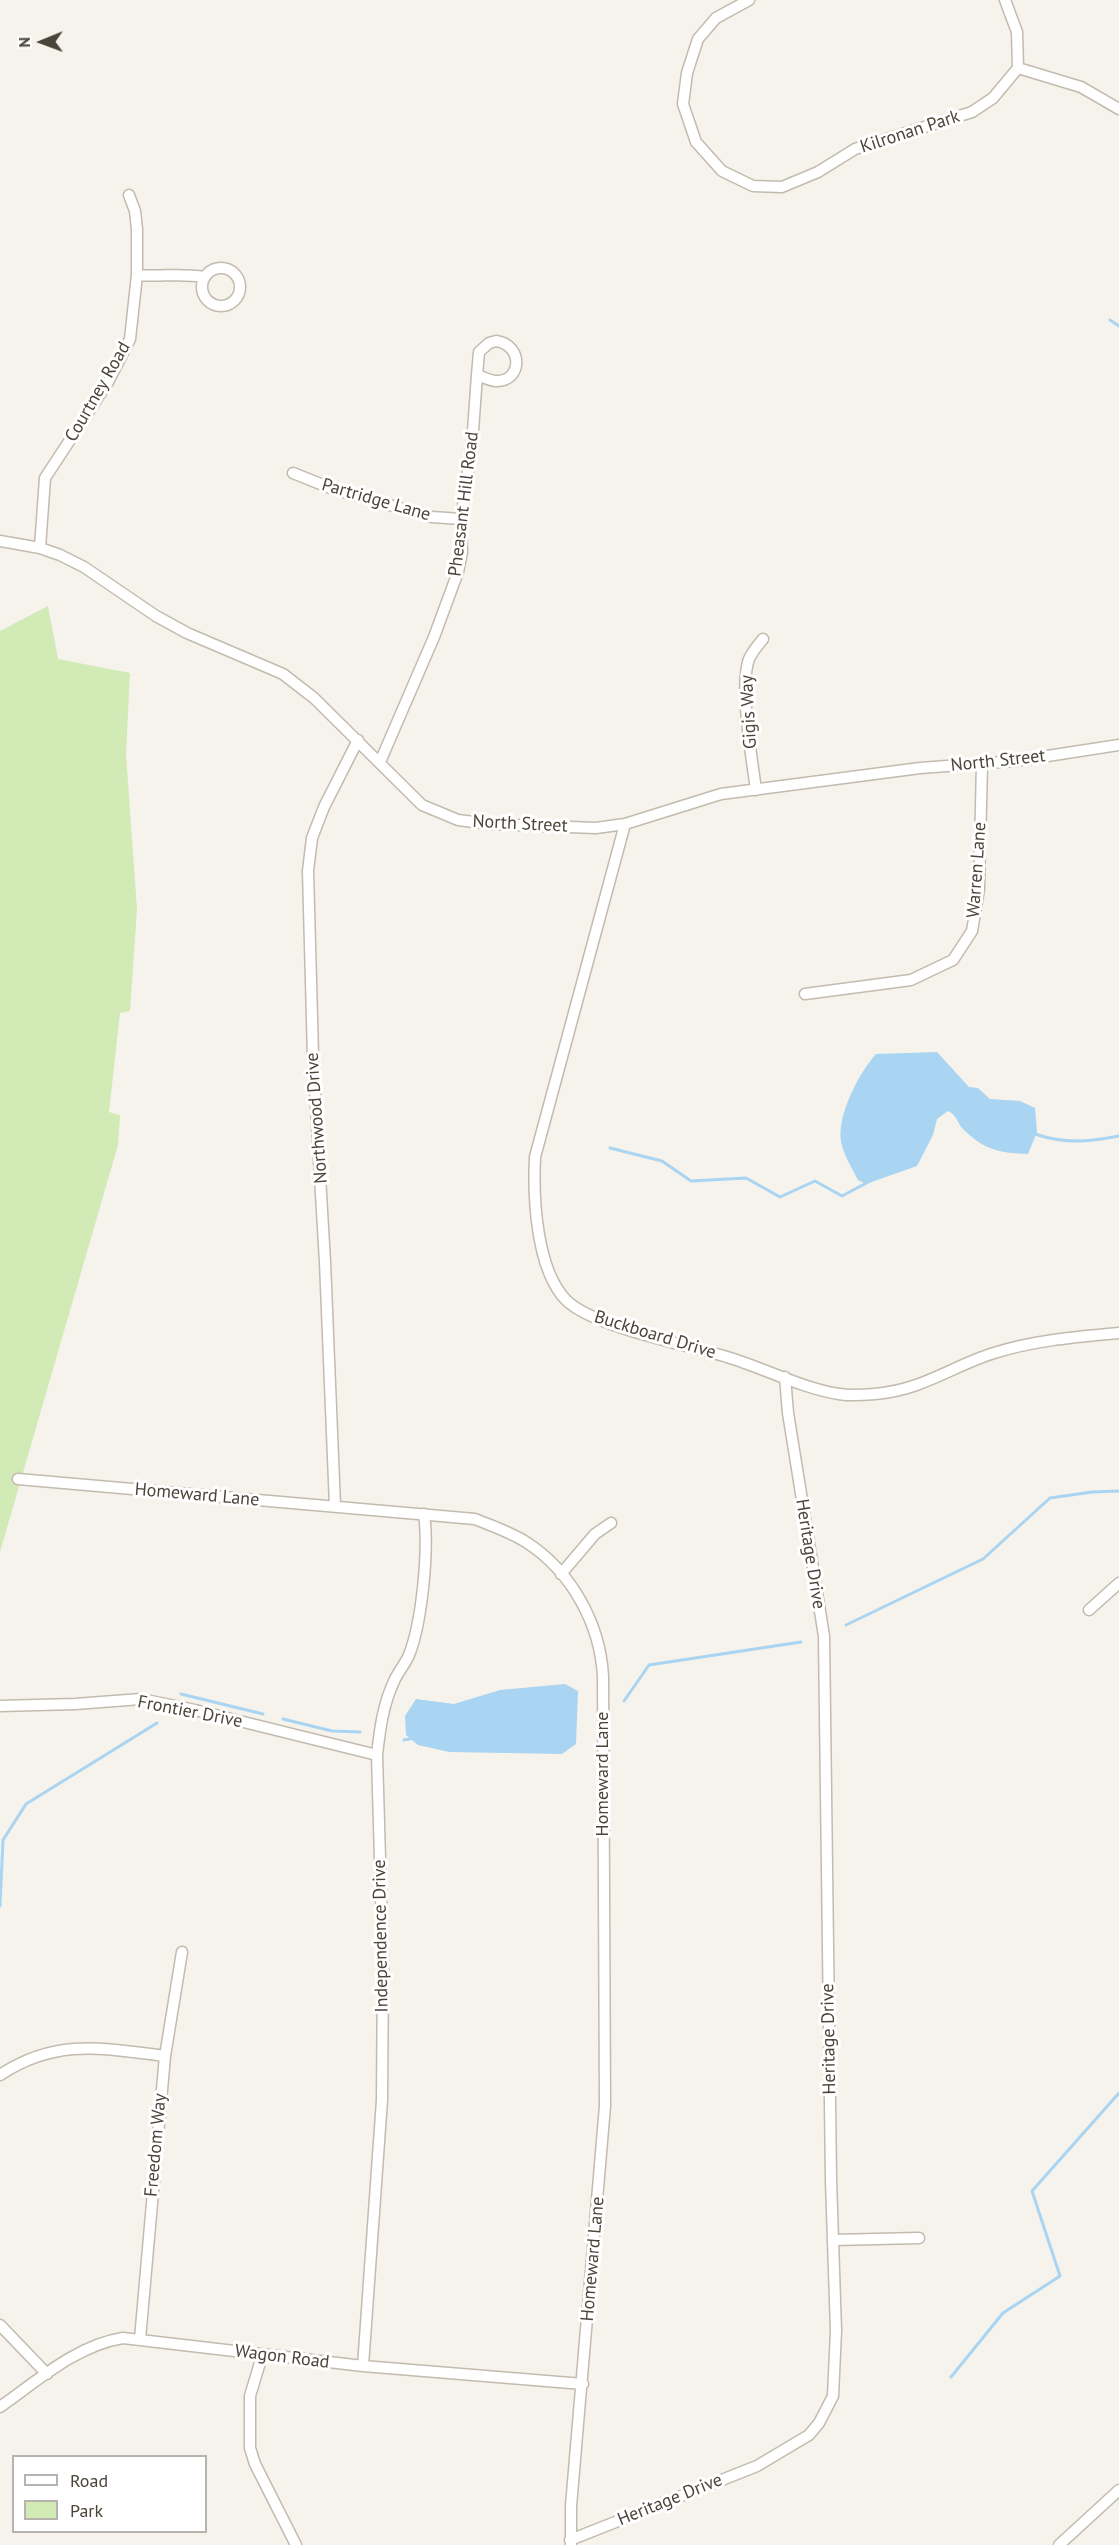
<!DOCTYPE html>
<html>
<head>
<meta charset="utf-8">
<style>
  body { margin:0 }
  #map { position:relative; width:1119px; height:2545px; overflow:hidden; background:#f6f3ec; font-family:"PT Sans",sans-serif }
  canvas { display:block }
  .legend { position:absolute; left:12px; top:2455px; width:195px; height:78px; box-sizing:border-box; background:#fff; border:2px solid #b7b4b0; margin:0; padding:8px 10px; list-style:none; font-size:18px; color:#4b4439 }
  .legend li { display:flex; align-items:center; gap:12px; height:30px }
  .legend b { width:30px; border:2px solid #b7b4b0 }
  .north { position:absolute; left:12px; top:12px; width:60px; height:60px; -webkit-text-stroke:4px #fff; paint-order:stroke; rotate:269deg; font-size:16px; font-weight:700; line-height:24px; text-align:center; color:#4b4439 }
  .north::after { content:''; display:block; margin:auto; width:21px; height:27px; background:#4b4439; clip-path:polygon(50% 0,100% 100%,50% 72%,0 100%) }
</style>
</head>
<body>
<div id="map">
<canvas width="1119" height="2545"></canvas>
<ul class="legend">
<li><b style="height:8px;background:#fff"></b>Road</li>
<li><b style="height:16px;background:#d2eab5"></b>Park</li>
</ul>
<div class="north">N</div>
</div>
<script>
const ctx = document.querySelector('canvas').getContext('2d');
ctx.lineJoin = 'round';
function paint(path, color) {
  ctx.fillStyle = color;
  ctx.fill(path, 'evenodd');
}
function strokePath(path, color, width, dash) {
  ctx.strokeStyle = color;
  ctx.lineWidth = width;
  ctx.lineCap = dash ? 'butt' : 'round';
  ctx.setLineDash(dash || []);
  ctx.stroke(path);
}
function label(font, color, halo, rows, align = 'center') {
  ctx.font = font + ' "PT Sans",sans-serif';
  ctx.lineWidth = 6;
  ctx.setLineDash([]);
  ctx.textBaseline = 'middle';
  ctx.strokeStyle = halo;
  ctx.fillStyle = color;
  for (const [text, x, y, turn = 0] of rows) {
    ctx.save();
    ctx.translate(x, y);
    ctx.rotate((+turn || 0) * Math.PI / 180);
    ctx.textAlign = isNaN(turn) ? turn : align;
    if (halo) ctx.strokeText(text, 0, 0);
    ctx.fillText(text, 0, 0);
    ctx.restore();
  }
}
const green = new Path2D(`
  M48,606L58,659L130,673L126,754L137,909L130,1011L120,1013L109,1112L120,1115L118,1145L0,1552V631Z`);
const water = new Path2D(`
  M937,1052L969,1087L978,1088L990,1099L1020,1101L1035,1108L1037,1132L1028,1154C1000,1153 984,1150 963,1129C957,1123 957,1115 948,1111L937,1119L933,1135L917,1166L866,1184L858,1180C852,1168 843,1154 841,1141C837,1115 859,1073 876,1054Z
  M565,1684L578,1691L576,1744L562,1754L449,1752L418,1745L406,1735L405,1716L416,1699L454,1704L500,1690Z`);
const stream = new Path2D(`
  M1110,320L1119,326
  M1035,1134C1065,1144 1088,1142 1119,1136
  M610,1148L662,1161L691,1181L746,1178L780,1197L815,1181L842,1196L872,1180
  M846,1625L983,1559L1050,1498L1092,1492L1119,1491
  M181,1694L263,1714
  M624,1701L649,1665L801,1642
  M283,1719L332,1731L360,1732
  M404,1740L414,1738
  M0,1906L3,1840L26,1804L157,1723
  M951,2377L1003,2313L1060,2276L1032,2191L1119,2093`);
const minor = new Path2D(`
  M749,0L716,18L698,39L687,73L683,104L696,142L722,171L753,186L782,187L818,172L855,149L972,112L993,98L1018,68L1017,32L1005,0
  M1018,68L1081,87L1119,109
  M202 287a19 19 0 1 1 38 0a19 19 0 1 1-38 0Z
  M137,275C160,277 182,273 204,277
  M496,341C524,345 522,382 496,381C490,381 483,377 477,375L479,352L489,343Z
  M293,473L333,489L432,517L461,519
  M0,541L40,548L60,555L84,567L156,616L187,633L283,674L314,698L422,805L458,820L489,824L596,828L625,824L721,794L920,768L1015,761L1119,745
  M40,548L45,478L108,382L130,339L137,275V229L135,211L129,195
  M380,762L434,637L458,572L462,552L461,519L472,445L477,375
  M756,790C752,759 739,686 749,659C752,652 758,645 763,639
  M625,824L535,1157C533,1197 536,1269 566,1300C593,1327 688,1345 727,1357C764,1368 801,1388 839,1394C850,1396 864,1395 875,1394C923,1390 952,1366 994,1353C1035,1340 1077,1337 1119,1333
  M805,994L911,980L953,960L972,931L979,889L982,764
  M18,1479L475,1519C492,1526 510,1532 526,1542C571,1571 600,1623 603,1676L605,2106L571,2506V2545
  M335,1506L325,1262L313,1056L308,871L312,838L324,807L358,740
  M561,1574L595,1534L611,1523
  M1089,1610L1119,1583
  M0,1706L75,1704L141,1699L195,1710L377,1755
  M0,2075C56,2038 102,2048 165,2056
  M833,2240L919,2238
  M0,2325L47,2374
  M140,2339L165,2056L182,1952
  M262,2356L250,2396V2448L255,2464L296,2545
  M363,2366L382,2100L383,1963L377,1755C380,1728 383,1704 395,1679C399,1671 405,1664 409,1655C422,1622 429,1550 424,1514
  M0,2407C37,2381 77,2345 123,2338L363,2366L583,2384
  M570,2540L757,2466L809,2435L819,2423L833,2396L836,2331L831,2180L824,1636L788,1413L785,1377
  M1059,2545L1119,2490`);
const streetNames = [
  ["Kilronan Park",910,132,-18],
  ["Courtney Road",98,392,-60],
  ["Partridge Lane",376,500,16],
  ["Pheasant Hill Road",464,504,-83],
  ["Gigis Way",749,712,-93],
  ["North Street",998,761,-6],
  ["North Street",520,824,3],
  ["Warren Lane",977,870,-86],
  ["Northwood Drive",317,1118,-94],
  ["Buckboard Drive",655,1335,17],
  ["Homeward Lane",197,1495,5],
  ["Heritage Drive",810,1554,81],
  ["Frontier Drive",190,1712,11],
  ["Homeward Lane",603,1774,-90],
  ["Independence Drive",381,1936,-91],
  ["Heritage Drive",829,2039,-91],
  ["Freedom Way",156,2145,-85],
  ["Homeward Lane",593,2259,-85],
  ["Wagon Road",282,2357,7],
  ["Heritage Drive",670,2500,-22]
];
paint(green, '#d2eab5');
paint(water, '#a9d4f2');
strokePath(stream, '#a9d4f2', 3);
strokePath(minor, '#c2bbae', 13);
strokePath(minor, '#fff', 10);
label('18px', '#4b4439', '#fff', streetNames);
</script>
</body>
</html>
